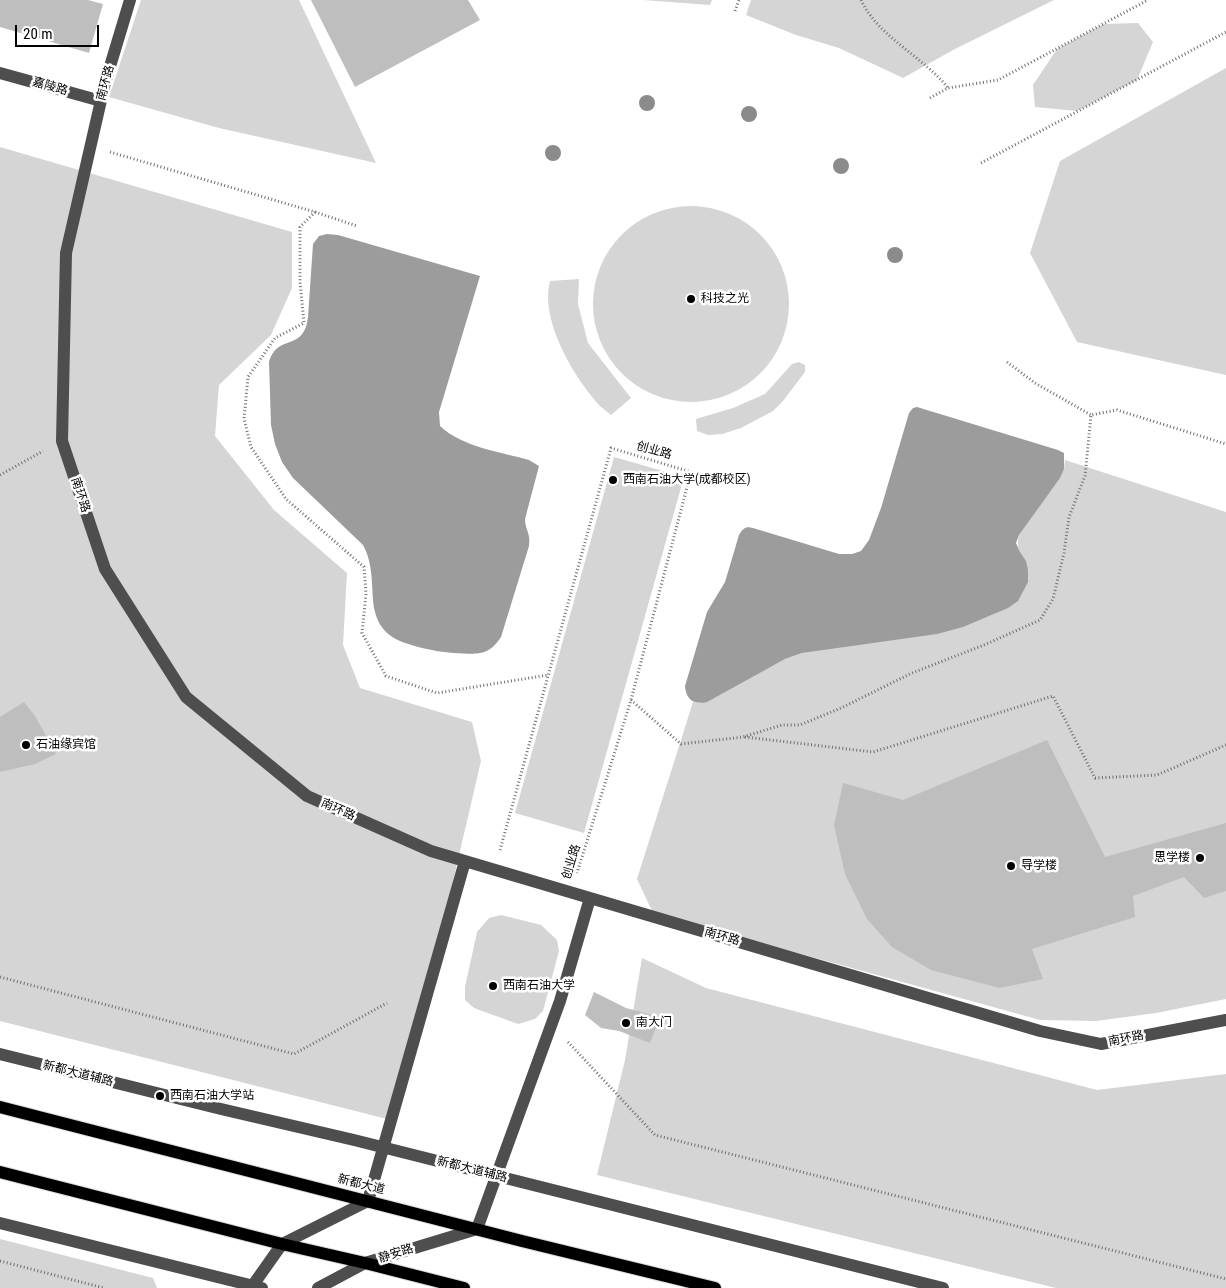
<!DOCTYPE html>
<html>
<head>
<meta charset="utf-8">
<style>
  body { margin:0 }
  #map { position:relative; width:1226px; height:1288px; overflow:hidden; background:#fff; font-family:"Roboto Condensed",sans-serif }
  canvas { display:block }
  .scale { position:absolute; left:15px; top:25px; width:84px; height:22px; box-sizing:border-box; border:2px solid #000; border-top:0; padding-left:6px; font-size:15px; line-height:18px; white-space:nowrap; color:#000; -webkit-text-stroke:4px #fff; paint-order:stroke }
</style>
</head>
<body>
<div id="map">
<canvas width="1226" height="1288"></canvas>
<div class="scale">20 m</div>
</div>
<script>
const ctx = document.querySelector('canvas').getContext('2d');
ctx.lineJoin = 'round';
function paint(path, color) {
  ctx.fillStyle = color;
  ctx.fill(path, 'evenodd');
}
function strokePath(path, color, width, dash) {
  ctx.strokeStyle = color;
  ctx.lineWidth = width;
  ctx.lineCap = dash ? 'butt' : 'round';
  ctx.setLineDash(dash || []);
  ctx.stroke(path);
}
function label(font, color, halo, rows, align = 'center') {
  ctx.font = font + ' "Roboto Condensed","Noto Sans SC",sans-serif';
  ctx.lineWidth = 5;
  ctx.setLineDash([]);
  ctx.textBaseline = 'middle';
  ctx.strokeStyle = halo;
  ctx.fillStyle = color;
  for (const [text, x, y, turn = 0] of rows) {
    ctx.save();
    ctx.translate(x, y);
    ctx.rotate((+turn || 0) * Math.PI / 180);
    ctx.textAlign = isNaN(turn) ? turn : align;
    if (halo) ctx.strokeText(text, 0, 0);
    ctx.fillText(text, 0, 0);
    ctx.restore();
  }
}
const green = new Path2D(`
  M141,0H299L376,163L219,128L109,97Z
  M643,0H712L710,5Z
  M751,0H1054L953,50L903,78L839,48L796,35L746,15Z
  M1138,23L1153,42L1137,80L1077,111L1035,107L1033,85L1057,49L1104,24Z
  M1226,68V375L1077,342L1030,253L1060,161Z
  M0,147L292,232V288L271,335L219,385L215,436L274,510L347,573L343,645L360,688L472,722L481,761L446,911L387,1119L0,1021Z
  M593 304a98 98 0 1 1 196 0a98 98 0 1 1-196 0Z
  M579,279L578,304L588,343L631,398L611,415C605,410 598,405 594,399C570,371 540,317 550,281Z
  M799,362L805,365V372L783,401L773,411L741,428L722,434L708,435L697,431L696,419L733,408L765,394L792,364Z
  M614,457L684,477L584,833L515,813Z
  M1065,460L1226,512V999L1156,1013L1096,1021L1040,1020L653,913L637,879L693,702L701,703L785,659L802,653L824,649L1026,561C1019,552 1016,546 1019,535L1064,469Z
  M501,915L541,925L557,940L559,951L543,1011L535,1019L518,1024L474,1008L465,1000V987L477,932L489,918Z
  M642,958L706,988L1097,1090L1226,1074V1288H1056L597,1175L625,1060Z
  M0,1239L153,1278L157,1288H0Z`);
const water = new Path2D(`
  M327,234L338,235L480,276L439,412L440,426C462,447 501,452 529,460L539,466L525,519C525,530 531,533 529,546L501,637C488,657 476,654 454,653C437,652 398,645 386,632C379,625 376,617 374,608C371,586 374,565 363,545L293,478L282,462L275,444L271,425L269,362C276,337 297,348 305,329C307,326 307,321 308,317L313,244L319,236Z
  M917,407L1058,450L1064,453V469L1060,478L1019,535L1016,543L1020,552L1026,561L1028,570V582L1018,601L1008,608L963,627L937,634L802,653L785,659L707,702C694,705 686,700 685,686L707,612L725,582L739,535C743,528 746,526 753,528L839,554H852L861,551L869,540L881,508L909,413L913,408Z`);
const building = new Path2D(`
  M0,0H88L103,4L89,53L0,27Z
  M311,0H468L480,20L355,87Z
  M24,702L35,716L56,754L35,764L0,772V717Z
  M1047,740L1105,857L1226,823V891L1204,898L1184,877L1133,896L1135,917L1032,949L1043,979L1000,988L931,970L892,947L867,919L845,874L834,825L843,783L903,800Z
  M594,992L626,1008L660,1017L650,1043L619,1031L601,1028L585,1015Z`);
const path = new Path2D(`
  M861,0C879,38 923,56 948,88
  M735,11L739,0
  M930,98L948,88L998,80L1148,0
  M110,152L315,212L300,227V282L304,323L275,338L248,377L244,419L251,447L286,499L364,567L366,594L362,633L386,676L437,693L548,675
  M981,163L1226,32
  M315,212L357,226
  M1007,362L1035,383L1091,415
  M0,475L43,451
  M631,700L681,744L743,737L782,725H800L841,708L912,673L984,645L1040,620L1053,599L1064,553L1069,517L1085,476L1091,415L1117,410L1226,444
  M745,737L873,752L1053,696L1095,778L1157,775L1226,745
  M500,850L611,448L691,472L631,700L577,873
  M0,977L294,1054L387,1003
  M568,1042L655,1135L1226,1279
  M0,1261L104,1288`);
const minor = new Path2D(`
  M130,0L105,83L66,253L62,441L105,569L186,697L307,796L431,851L1040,1031L1101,1044L1226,1020
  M0,73L101,101
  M0,1054L221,1109L354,1140L943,1288
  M0,1223L262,1288
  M251,1288L282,1244L368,1201L465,861
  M318,1288L365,1263L477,1229L560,1001L590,898`);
const major = new Path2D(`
  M0,1107L522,1241L715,1288
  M0,1172L282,1244L365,1263L464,1288`);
const trees = [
  [647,103],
  [749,114],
  [553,153],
  [841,166],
  [895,255]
];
const markers = [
  [691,299,5,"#000"],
  [613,480,5,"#000"],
  [26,745,5,"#000"],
  [1200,858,5,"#000"],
  [1011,866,5,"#000"],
  [493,986,5,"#000"],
  [626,1023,5,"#000"],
  [160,1096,5,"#000"]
];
const streetNames = [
  ["南环路",106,83,-75],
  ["嘉陵路",50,87,16],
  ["创业路",654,451,16],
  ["南环路",80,495,72],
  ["南环路",338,810,24],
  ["创业路",572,862,-73],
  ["南环路",722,937,16],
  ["南环路",1126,1039,-11],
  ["新都大道辅路",78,1074,14],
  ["新都大道辅路",472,1170,14],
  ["新都大道",361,1185,14],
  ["静安路",396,1254,-17]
];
const poiNames = [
  ["科技之光",701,299],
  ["西南石油大学(成都校区)",623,480],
  ["石油缘宾馆",36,745],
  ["思学楼",1190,858,"right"],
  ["导学楼",1021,866],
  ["西南石油大学",503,986],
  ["南大门",636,1023],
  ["西南石油大学站",170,1096]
];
paint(green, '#d5d5d5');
paint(water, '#9c9c9c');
paint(building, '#bebebe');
strokePath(major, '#dbdbdb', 14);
strokePath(path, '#707070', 3, [1, 2.5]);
strokePath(minor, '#4e4e4e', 12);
strokePath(major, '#000', 12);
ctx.fillStyle = '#8b8b8b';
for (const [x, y] of trees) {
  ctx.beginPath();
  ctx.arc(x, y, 8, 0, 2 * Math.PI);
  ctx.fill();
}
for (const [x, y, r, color] of markers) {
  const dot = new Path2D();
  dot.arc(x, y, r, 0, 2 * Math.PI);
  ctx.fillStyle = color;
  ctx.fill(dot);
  strokePath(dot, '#fff', 2);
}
label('12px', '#000', '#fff', streetNames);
label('12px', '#000', '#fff', poiNames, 'left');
</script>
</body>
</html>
